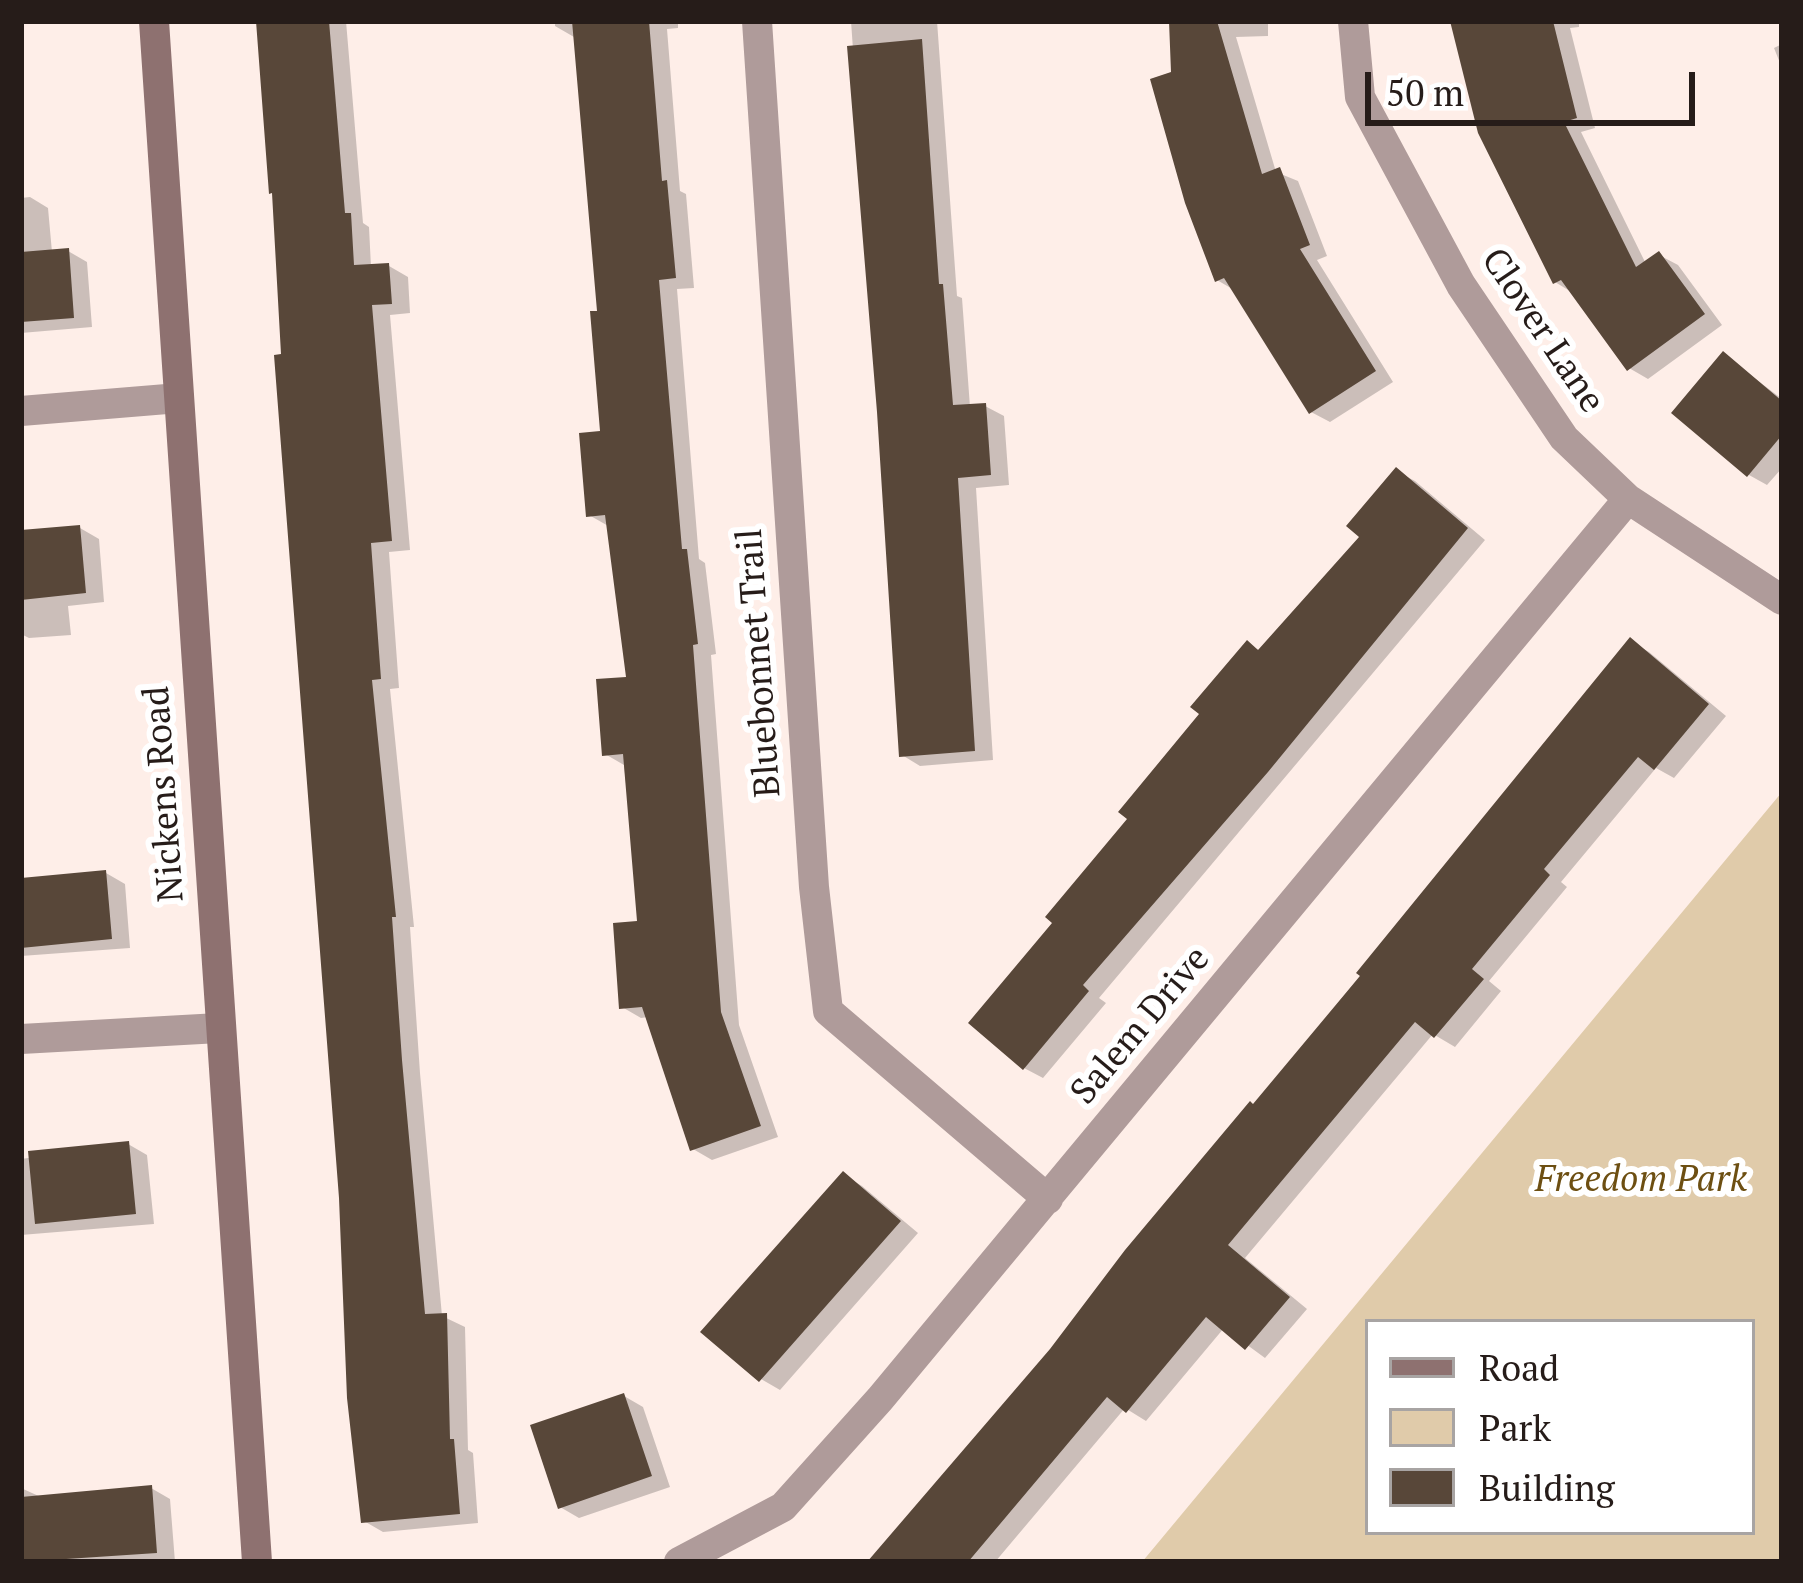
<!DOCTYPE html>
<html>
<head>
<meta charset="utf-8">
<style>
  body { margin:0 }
  #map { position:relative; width:1803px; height:1583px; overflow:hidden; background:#feeee8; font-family:"PT Serif",serif }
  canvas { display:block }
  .frame { position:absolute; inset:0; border:24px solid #261c19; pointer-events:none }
  .legend { position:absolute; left:1365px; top:1319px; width:390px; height:216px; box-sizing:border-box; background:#fff; border:3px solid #a8a4a3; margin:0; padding:15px 21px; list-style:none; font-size:36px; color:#261c19 }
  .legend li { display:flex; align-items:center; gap:24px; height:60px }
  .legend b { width:60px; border:3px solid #a8a4a3 }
  .scale { position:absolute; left:1365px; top:72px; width:330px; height:54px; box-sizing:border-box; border:6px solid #261c19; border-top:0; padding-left:15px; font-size:36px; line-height:42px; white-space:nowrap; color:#261c19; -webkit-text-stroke:9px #fff; paint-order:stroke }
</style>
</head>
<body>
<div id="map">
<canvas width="1803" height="1583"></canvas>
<div class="frame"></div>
<ul class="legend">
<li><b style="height:15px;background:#8e7170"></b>Road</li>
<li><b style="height:33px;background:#e0cbaa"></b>Park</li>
<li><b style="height:33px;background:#584739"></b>Building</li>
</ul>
<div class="scale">50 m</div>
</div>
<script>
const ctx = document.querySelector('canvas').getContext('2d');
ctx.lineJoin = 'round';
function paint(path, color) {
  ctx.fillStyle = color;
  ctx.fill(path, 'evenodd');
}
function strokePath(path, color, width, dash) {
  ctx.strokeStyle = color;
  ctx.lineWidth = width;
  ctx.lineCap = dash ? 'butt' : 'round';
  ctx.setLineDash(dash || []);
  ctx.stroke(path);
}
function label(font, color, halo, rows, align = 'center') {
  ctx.font = font + ' "PT Serif",serif';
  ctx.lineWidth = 12;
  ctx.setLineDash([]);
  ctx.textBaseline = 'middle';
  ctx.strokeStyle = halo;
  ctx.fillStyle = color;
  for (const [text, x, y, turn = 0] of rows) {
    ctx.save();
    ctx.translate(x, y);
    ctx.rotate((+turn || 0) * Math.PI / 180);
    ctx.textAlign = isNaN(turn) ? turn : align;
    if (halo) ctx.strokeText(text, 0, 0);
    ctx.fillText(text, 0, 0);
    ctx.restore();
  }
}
const green = new Path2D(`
  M1782,792V1562H1142ZM1368,1322H1752V1532H1368Z`);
const shadow = new Path2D(`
  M258,21H346L363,223L369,227L371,267L389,266L408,277L410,313L390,315L410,550L389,552L399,688L390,689L414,927H410L420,1073L442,1316L465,1327L468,1450L473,1453L478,1523L383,1532L364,1521L275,194Z
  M555,21H678V28L667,29L680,191L686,194L694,288L677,289L699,559L705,563L716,654L711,655L739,1025L778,1137L712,1160L693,1149L648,1017L641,1018L622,1007L641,924L624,765L605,754L629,679L610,527L589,515L603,434L600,313L574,37L555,26Z
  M851,21H937L957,296L962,298L970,407L985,406L1004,416L1009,485L976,488L993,760L920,766L902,755Z
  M1172,21H1268V36L1236,37L1276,172L1298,181L1327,256L1317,260L1393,382L1330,422L1311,412L1234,290L1217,280L1174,74Z
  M1450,21H1579V27L1570,28L1595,128L1581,132L1646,264L1659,255L1678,265L1722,325L1648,379L1629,368L1573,293L1555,282Z
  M1782,44V68L1774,48Z
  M30,197L48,208L52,252L68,251L87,262L92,327L21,333V198Z
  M1724,355L1782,399V468L1767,485L1749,475Z
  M1396,471L1415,481L1485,540L1099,998L1106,1003L1043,1078L1024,1068L1056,922L1204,714L1247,644L1261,651L1363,537Z
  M80,528L99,539L104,602L68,606L71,635L29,638L21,634V533Z
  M1630,641L1649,652L1726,716L1674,778L1656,768L1561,882L1567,887L1489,981L1501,991L1455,1047L1433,1034L1245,1258L1307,1309L1265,1358L1224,1328L1146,1421L1125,1408L995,1562H887Z
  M106,873L125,884L130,948L21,956V880Z
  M128,1144L147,1155L154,1224L21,1235V1159Z
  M844,1175L862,1186L918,1233L780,1390L761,1379Z
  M624,1396L643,1407L670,1487L579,1518L560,1507Z
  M21,1488L43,1498L151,1488L170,1499L175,1562H21Z`);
const building = new Path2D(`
  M256,21H329L345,213H351L354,265L389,263L392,304L372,305L392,541L371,543L381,679L372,680L396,917H392L402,1060L425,1314L447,1313L450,1439H454L460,1514L361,1523L347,1398L339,1198L274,355L281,354L272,193L269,194Z
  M572,21H649L662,181L667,180L676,278L659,280L682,549H687L698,644L693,645L721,1012L761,1126L690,1151L642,1007L619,1009L613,923L637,921L623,754L602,756L596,679L626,677L605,515L586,517L579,433L600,431L590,311H597Z
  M1169,21H1217L1262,174L1280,167L1310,245L1300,249L1376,371L1309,414L1224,278L1215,282L1185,203L1150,79L1171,72Z
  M1450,21H1553L1577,118L1564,122L1636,267L1659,251L1705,314L1627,371L1561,280L1553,284L1478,133Z
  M922,39L939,284H943L953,405L986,403L991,475L958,478L975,751L899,757L877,412L847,46Z
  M69,248L74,318L21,322V252Z
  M1723,351L1782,401V435L1747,477L1671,413Z
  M1396,467L1468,528L1268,772L1083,985L1089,991L1023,1070L968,1023L1052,923L1045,917L1127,819L1118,812L1199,714L1190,707L1247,640L1258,650L1359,537L1346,526Z
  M80,525L86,593L21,600V530Z
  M1630,637L1709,704L1654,770L1638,757L1544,869L1550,875L1472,969L1484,979L1434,1038L1415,1022L1228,1245L1290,1297L1245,1350L1206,1317L1126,1413L1107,1397L968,1562H867L1050,1349L1125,1250L1250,1101L1253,1104L1360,976L1356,973Z
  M106,870L112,939L21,948V878Z
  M129,1141L136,1214L35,1224L28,1151Z
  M843,1171L901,1221L759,1382L700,1332Z
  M624,1393L652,1476L558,1509L530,1425Z
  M152,1485L157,1553L21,1562V1497Z`);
const street = new Path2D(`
  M757,21L814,887L828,1011L1048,1199
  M1353,21L1360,97L1461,285L1564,438L1628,499L1782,600
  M21,411L179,398
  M21,1039L219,1028
  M679,1562L783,1507L880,1399L1628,499`);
const secondary = new Path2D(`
  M154,21L257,1562`);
const streetNames = [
  ["Clover Lane",1542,331,56],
  ["Bluebonnet Trail",760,663,-94],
  ["Nickens Road",165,794,-94],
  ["Salem Drive",1141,1026,-50]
];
const parkNames = [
  ["Freedom Park",1641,1181]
];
paint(green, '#e0cbaa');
paint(shadow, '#0003');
paint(building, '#584739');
strokePath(street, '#af9b9a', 30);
strokePath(secondary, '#8e7170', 30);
label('36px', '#261c19', '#fff', streetNames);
label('italic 36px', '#6d4f12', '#fff', parkNames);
</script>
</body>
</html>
